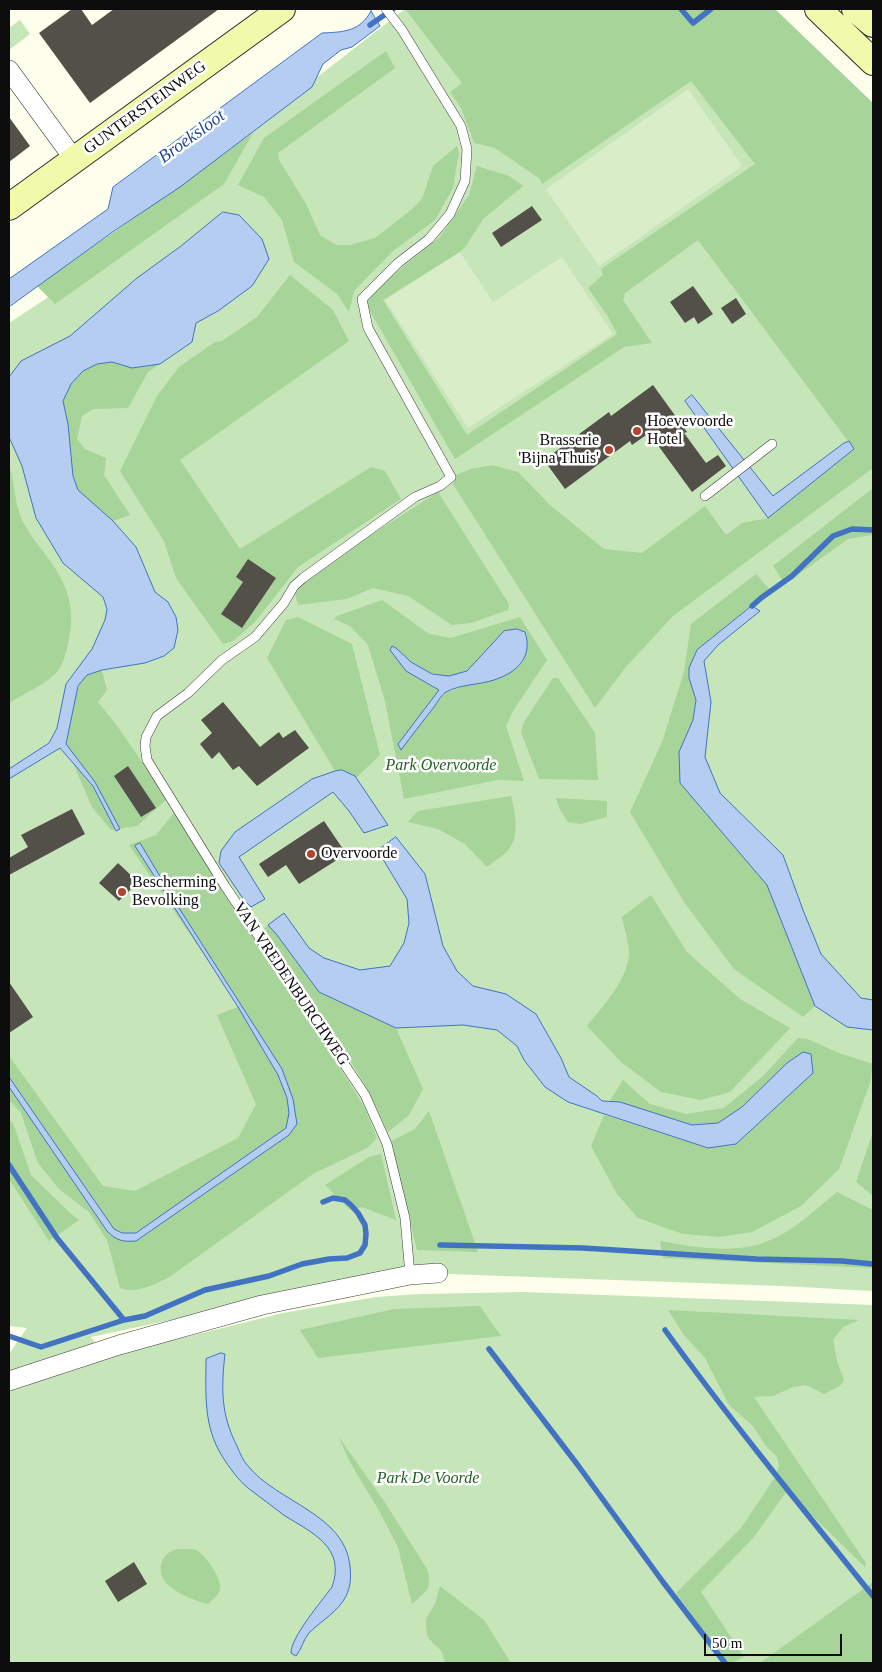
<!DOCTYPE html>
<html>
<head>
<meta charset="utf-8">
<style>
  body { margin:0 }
  #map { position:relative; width:882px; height:1672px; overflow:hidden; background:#fdfeec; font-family:Georgia,serif }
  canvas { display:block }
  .frame { position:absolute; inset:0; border:10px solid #0c0c0c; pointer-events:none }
  .scale { position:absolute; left:704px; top:1634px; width:138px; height:22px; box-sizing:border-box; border:2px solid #0c0c0c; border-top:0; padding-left:6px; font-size:15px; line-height:18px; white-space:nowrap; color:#0c0c0c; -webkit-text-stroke:4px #fff; paint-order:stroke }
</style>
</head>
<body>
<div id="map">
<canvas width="882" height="1672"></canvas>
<div class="frame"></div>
<div class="scale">50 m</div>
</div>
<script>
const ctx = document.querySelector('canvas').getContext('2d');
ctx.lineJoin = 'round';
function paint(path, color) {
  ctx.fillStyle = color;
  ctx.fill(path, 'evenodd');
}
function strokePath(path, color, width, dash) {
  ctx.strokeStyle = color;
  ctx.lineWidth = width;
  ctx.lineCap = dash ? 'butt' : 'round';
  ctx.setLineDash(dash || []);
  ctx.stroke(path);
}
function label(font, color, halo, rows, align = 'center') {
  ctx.font = font + ' Georgia,serif';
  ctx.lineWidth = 5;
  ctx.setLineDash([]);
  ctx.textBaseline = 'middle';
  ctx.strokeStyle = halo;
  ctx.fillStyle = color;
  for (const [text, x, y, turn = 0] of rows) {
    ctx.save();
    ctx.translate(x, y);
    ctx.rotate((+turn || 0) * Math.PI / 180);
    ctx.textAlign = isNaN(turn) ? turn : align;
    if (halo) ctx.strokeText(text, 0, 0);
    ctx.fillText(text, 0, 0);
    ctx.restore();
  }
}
const green = new Path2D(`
  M405,9H767L873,116V1291L782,1286L420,1273L268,1299L91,1337L105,1357L283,1313L376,1297L421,1294L524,1292L873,1305V1663H9V1354L27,1328L9,1326V323L108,258L222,151Z
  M20,20L30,34L9,50V28Z`);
const forest = new Path2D(`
  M405,9H775L873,103V468L673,616L625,668L595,708L453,484L456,475L471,469L492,465L518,472L550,505L604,549L642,553L705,506L726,535L742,523L768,518L854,449L698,240L625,293L623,300L652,343L624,347L455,459L366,304L376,289L440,237L469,195L477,166L509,176L523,186L483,219L466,246L460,252L383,300L467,435L617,334L607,315L588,288L603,275L601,269L755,164L691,81L542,184L540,179L495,148L474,143L461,108L450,92L462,83Z
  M386,51L395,68L278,153L279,160L306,204L320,235L336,245H350L375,238L411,210L422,199L433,166L457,146L459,152L453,188L435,220L393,251L354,291L349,312L337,294L294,262L282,220L264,197L238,185L264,138Z
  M253,133L224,184L55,304L37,286C109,235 182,185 253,133Z
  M290,275L333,310L349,341L180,460L240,549L371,467L385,471L401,499L298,567L255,622L233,641L223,644L176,578L164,541L120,471L157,396L179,367L215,342L222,341L257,317Z
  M112,362L132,368L160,364L148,372L128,408L93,409L82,416L77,439L85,449L106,458L104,475L130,515L113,521L78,490L73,476L68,424L63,401L71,384L83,371L97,364Z
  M9,465C15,483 14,502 22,520C31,538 44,551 55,568C72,595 75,617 67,648C65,657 62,668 54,675C42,686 23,694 9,703Z
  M873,488V535L848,539L785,584L773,566Z
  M438,492L509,604L508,610L471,623L452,625L408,596L373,588L347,599L298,605L295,593L301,580Z
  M756,574L770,590L697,650L689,678L696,700L693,720L679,752L680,783L767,885L815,1006L803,1017L734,969L684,902L630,812L662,742L684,672L691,624Z
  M382,600L429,634L451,638L520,617L547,660L513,711L506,726L524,781L497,780L404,799L385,701L368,645L350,626L334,619L337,616ZM504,631L523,662L514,670L494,680L471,684L445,693L401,749L398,744L440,690L406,671L396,648C414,666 439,685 466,671C474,667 496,639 504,631Z
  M298,617L352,644L380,755L356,778L342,770L335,771L267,658L286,620Z
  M102,670L107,690L98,702C124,733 145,766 166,800L137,826L111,830L92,807L72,761L61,744L80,683L87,675Z
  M553,678H558L595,733L598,780L539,779L521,732L524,722Z
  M511,796C515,812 520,835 509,849C503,856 494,861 487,867L465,844L438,829L408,822L418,811Z
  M556,798L607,801V817L580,824L568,822L559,808Z
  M174,813L235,910L309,1019L365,1108L377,1138L367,1148L313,1174L168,1278C152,1285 137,1294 120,1288L107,1240L89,1212L59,1189L38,1163L21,1113L9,1100V1087L107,1231L136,1241L289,1135L297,1124L293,1099L282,1069L129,845L156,835Z
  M651,895L687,952L740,999L790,1028L730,1092L701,1100L661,1092L621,1062L587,1026C604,1005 625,983 629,956C630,946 624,927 622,917Z
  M268,925L277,935L319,992L396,1028L423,1089L409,1115L388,1132C356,1059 307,995 262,930Z
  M238,1007C253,1033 290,1083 289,1113C289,1118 287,1123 286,1128L136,1233H122L114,1229L9,1077V1056L103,1186L135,1191L238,1138L256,1104L217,1015Z
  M798,1038L807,1039L839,1053L873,1064L870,1083L839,1169L801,1206L752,1232L719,1237L683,1234L638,1218L617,1194L591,1146L604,1115L708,1148L803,1052L787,1063L742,1107L718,1123L692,1125L620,1102H609L623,1080L650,1104L686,1114L724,1108L763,1076Z
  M429,1111L478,1252L417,1250L390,1142L415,1129Z
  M9,1120L13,1123L31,1175L70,1213L79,1220L49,1241L9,1179Z
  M873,1132V1196L856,1182Z
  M381,1154L396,1220L362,1207L350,1210L325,1185L369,1157Z
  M837,1192L873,1210V1268L663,1258L660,1241C694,1247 734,1255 768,1241C794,1231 815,1210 837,1192Z
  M480,1306L501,1336L318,1358L300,1330L394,1309Z
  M668,1310L859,1320L843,1327L833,1340L838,1364L844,1380L840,1386L824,1394L806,1385L793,1387L773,1396L754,1397L866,1563L865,1567L787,1491L753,1538L701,1592L744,1657L731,1663H727L676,1593L741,1528L774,1479L779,1466L777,1457L766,1446L753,1426L729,1405L705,1358L684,1335Z
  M338,1436L386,1504L427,1569C433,1590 426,1591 412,1604L398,1547L377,1507L351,1464Z
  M177,1549C182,1550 191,1548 196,1550C205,1554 223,1580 220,1589C219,1595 213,1599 208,1604C192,1600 156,1587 161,1565C163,1556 168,1552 177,1549Z
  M873,1582V1663H760Z
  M440,1586L484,1620L511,1663H445L442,1652L428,1638L426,1628V1619L435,1604Z`);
const pitch = new Path2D(`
  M688,89L742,166L599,266L546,189Z
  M460,252L493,302L562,257L613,334L468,428L385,300Z`);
const water = new Path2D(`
  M371,11L380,26L352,47L341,50L323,64L312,87L180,187L114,231L9,307V279L108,209L113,187L322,33C343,32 360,32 371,11Z
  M223,212L239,215L262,239L269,259L252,286L218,311L196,323L192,342L160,364L132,368L112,362L97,364L83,371L71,384L63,401L68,424L73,476L78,490L113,521L136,547L155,592L168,602L176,617L178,630L174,648L164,656L145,663L102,670L87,675L78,686L66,744L95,782L120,829L116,831L93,786L60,748L9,779V769L49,743L57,728L66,684L92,649L105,620L107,609L103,597L63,563L36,518L22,466L9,437V377L21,361L70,336L137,278L181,246Z
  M692,395L773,496L844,443L849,441L854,449L768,518L685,401Z
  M752,606L760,611L718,645L704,661L711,702L705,757L720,793L783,855L803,910L821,954L861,998L873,1000V1030L847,1027L815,1006L767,885L680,783L679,752L693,720L696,700L689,678V668L697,650Z
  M517,629L525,632C533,657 518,672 494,680C479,685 461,684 446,692C441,695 437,703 434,707C423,721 412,735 401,750L398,744L439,690L406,671L390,650L392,646L396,648L411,662L432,674L449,676L467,671L504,631Z
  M342,770L355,776L388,825L364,833L349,811L333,792L239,857L265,899L251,907L244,900L219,863L221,851L235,832L312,779L335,771Z
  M396,837L425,874L443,946L457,971L473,986L506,994L536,1014L561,1058L569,1077L597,1096L602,1101L620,1102L692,1125L718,1123L742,1107L787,1063L803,1052L811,1054L813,1073L736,1144L708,1148L568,1102L545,1087L524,1060L517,1046L497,1030L463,1025L396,1028L319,992L277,935L268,925L284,913L309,948L324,958L360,970L390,966L404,943L409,923L407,899L384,861L380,849Z
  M140,843L179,908L282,1069L293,1099L297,1124L289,1135L136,1241C124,1242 116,1241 107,1231L9,1087V1077L114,1229L122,1233H136L286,1128L289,1113L287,1098L278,1075L238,1007L135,846Z
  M221,1353L225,1354C221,1389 221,1415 237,1446C240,1453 243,1461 248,1466C277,1502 345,1514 350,1566C351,1577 351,1586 346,1596C338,1612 322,1620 309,1633C303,1640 302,1649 296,1656L291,1653C291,1637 321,1602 332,1587C346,1548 313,1533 285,1516C273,1507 260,1497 248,1488C238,1480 229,1467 222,1456C203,1425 206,1394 206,1359Z`);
const stream = new Path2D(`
  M681,9L693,23L711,9
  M370,25L393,9
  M752,606L761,598L792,576L833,536L852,529L873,530
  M9,1165L57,1238L124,1320L145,1316L205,1290L269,1276L302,1264L329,1259L347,1258L360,1253L365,1245L366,1234L365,1225L358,1213L351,1205L345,1200L333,1198L323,1202
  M440,1245L583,1248L756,1259L842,1261L873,1264
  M665,1330C731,1421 802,1508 873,1596
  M9,1336L41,1347L124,1320
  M489,1349L577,1464L663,1582L725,1663`);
const building = new Path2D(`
  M72,9H81L92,25L114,9H219L90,103L39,33Z
  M9,117L30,146L9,162Z
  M532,206L542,220L501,247L492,233Z
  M693,286L713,314L698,324L694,317L685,323L670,302Z
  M736,298L746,314L732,324L721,308Z
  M653,385L687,432L684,433L706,463L718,455L726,466L692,492L649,433L632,445L630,441L565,489L544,460L609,412L611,416Z
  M248,559L276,578L242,628L221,614L243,582L236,577Z
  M223,702L260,747L279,732L283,738L295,730L309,748L257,786L239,766L233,770L219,752L212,759L200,744L212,733L201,720Z
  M128,766L156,808L141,817L114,776Z
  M72,809L85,834L9,875V858L28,847L21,835Z
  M324,821L345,852L340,856V858L299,884L286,865L268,877L259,864Z
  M118,863L138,882L119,901L99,883Z
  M9,982L33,1017L9,1033Z
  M134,1562L147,1584L118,1602L105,1581Z`);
const lane = new Path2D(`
  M386,9L402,30L461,126L467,149L465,181L450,214L429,239L398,263L362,299L368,328L451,477L440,486L415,497L303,578L294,586L284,603L255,637L222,660L188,693L157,716L146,737L145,746L147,760L225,886L365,1095L387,1144L405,1218L410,1275
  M705,496L772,444`);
const street = new Path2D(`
  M9,70L74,159
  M9,1381L119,1345L262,1305L410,1275L438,1273`);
const secondary = new Path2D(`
  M818,9L873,62
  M855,9L873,24
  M9,207L282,9`);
const markers = [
  [637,431,5,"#b1442f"],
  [609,450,5,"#b1442f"],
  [311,854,5,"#b1442f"],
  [122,892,5,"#b1442f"]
];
const streetNames = [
  ["GUNTERSTEINWEG",145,108,-36],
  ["VAN VREDENBURCHWEG",291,984,56]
];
const poiNames = [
  ["Hoevevoorde",647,422],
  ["Hotel",647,440],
  ["Brasserie",599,441,"right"],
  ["'Bijna Thuis'",599,459,"right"],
  ["Overvoorde",321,854],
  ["Bescherming",132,883],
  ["Bevolking",132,901]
];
const parkNames = [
  ["Park Overvoorde",441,766],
  ["Park De Voorde",428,1479]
];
const waterNames = [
  ["Broeksloot",192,137,-36]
];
paint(green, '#c6e5b8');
paint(forest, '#a7d499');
paint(pitch, '#d9edc9');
paint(water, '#b4cdf1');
strokePath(water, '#4173c2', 1);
strokePath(stream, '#4173c2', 5.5);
paint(building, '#534f49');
strokePath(lane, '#3f3f3f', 10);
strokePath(street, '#3f3f3f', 20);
strokePath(secondary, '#2e2e2e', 28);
strokePath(lane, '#fff', 9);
strokePath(street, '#fff', 19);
strokePath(secondary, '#f1f9ab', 26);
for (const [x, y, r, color] of markers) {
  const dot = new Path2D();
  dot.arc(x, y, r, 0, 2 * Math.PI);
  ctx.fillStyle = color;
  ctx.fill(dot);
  strokePath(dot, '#fff', 2);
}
label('16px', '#0c0c0c', '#fff', streetNames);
label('16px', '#0c0c0c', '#fff', poiNames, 'left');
label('italic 16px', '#215e22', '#fff', parkNames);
label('italic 18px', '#1f4893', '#fff', waterNames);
</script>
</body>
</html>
